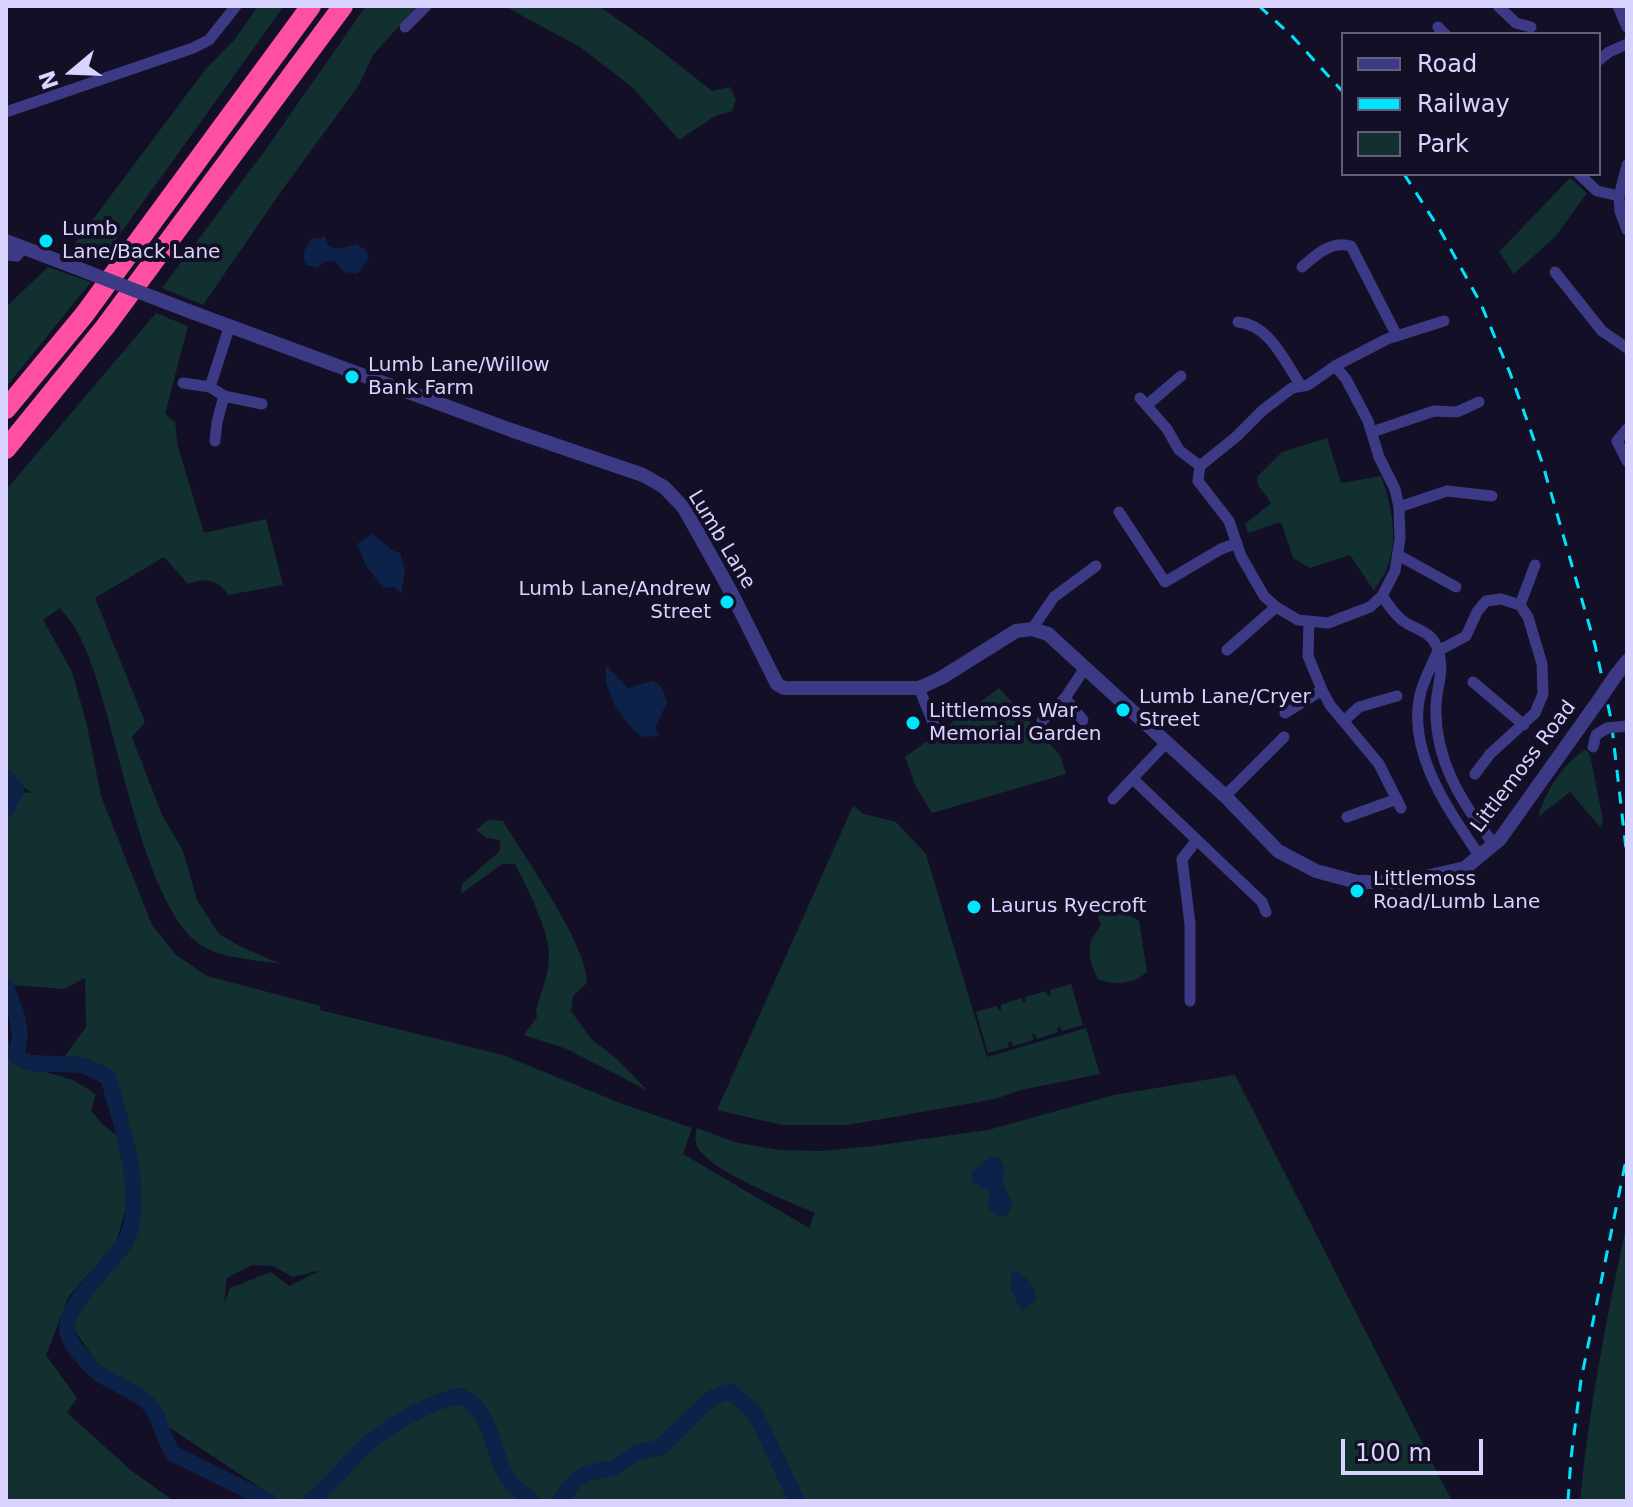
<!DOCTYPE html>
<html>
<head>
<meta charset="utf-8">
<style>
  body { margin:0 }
  #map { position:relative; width:1633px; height:1507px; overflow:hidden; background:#130f26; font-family:"DejaVu Sans",sans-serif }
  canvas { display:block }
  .frame { position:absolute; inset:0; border:8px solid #d9d4ff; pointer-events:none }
  .legend { position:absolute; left:1341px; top:32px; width:260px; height:144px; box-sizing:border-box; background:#130f26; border:2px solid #625e7d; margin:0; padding:10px 14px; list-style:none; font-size:24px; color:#d9d4ff }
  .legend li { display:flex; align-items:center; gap:16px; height:40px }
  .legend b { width:40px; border:2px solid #625e7d }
  .north { position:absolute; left:32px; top:32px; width:80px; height:80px; -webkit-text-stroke:6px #130f26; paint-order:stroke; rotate:251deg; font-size:22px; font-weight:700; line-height:32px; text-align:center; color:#d9d4ff }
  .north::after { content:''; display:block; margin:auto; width:28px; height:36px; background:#d9d4ff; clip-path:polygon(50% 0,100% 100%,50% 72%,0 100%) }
  .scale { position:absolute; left:1341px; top:1439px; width:142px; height:36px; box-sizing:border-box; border:4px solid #d9d4ff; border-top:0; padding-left:10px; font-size:24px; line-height:28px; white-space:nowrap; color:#d9d4ff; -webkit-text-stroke:6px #130f26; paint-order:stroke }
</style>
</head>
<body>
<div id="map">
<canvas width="1633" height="1507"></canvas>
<div class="frame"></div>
<ul class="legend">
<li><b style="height:10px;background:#3d3a85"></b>Road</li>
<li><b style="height:10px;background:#00e5ff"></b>Railway</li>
<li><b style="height:22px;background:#12302f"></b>Park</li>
</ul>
<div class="north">N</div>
<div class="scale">100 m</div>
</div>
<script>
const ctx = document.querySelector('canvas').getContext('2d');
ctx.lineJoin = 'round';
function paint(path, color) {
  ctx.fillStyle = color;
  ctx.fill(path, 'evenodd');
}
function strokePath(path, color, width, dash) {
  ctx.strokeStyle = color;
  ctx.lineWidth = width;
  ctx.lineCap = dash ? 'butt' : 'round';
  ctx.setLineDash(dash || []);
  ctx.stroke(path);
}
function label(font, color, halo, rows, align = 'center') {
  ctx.font = font + ' "DejaVu Sans",sans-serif';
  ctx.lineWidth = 8;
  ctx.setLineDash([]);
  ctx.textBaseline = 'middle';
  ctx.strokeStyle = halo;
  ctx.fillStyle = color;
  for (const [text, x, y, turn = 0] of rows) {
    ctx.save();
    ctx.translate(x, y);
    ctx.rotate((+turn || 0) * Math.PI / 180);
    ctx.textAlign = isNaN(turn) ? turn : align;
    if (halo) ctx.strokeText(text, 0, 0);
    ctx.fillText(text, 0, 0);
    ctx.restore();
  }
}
const green = new Path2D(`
  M258,6H284L100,262L70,250L205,70L235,39Z
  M366,6H417L373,55L359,85L280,193L203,305L162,288L266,149Z
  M504,6H599L650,42L712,91L730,87L736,99L732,111L715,116L679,140L632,87L580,47Z
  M1570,178L1587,193L1556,236L1514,274L1499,252Z
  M48,267L91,282L6,387V307Z
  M156,313L188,326L165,414L175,422L178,447L204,533L266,519L283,585L228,595C218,579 205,577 188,584L164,557L95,598L145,722L132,737L162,815L183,851L197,900L219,934L241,947L281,964C258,960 225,959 204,947C138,909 117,705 78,633C74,624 66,616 60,608L43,620L72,672L86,721L101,796L152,925L176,955L207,976L321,1006L320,1010L503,1055L620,1103L692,1128L683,1154L809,1228L815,1213C787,1201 718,1174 700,1151C694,1144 695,1137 697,1128L734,1142L778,1150L820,1151L873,1146L988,1130L1114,1095L1235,1075L1452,1501H280L167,1426L150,1396L112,1376L98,1364L73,1328L79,1308L134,1239L139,1195L132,1139L110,1076L86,1061L62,1060L86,1027L85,978L64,989L9,985L6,981V790L32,793L16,782L6,769V490ZM252,1265L273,1266L293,1277L321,1270L289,1286L271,1272L230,1288L224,1304L227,1278Z
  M1327,438L1341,483L1381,476C1391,503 1398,534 1389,563C1386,573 1379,582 1374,591L1350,555L1310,568L1293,558L1281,522L1248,533L1245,524L1271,503L1258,485L1257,477L1282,452Z
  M999,688L1060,755L1066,774L932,813L916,787L905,757Z
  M1586,749L1590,755L1603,820L1601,828L1570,792L1538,817C1545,792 1563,763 1586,749Z
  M853,806L864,814L896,822L926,854L987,1057L1086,1028L1100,1074L1021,1090L995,1099L848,1125H782L717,1110Z
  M488,820L503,821C524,856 588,946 587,983L573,996L571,1011L591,1039L617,1059L648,1091L567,1049L524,1035L537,1017L536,1009C541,993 548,976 549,959C551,934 527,887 515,864H502L461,894L462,884L500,851V840L487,838L476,830Z
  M1109,909H1119L1139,921L1147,972C1134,984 1114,986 1098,979C1092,969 1087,952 1091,941C1094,934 1099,930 1101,923L1098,918L1099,913Z
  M1071,984L1083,1025L1062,1031L1060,1027L1057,1028L1058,1032L1037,1039L1035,1034L1032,1035L1034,1040L1013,1046L1011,1041L1008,1043L1009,1047L988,1053L976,1012L997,1006L998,1010H1001V1005L1021,998L1023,1003L1026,1002L1025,997L1046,991L1048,996L1051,995L1050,990Z
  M6,1020L10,1051L19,1064L73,1080L96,1094L91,1110L101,1123L120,1138L129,1198L116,1243L69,1296L46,1355L77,1398L67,1413L132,1471L174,1501H6Z
  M1627,1223V1501H1580C1589,1407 1607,1315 1627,1223Z`);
const water = new Path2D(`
  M324,235L329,246C340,252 346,245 357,244L367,251L369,258L357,274L344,272L335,261L325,262L317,268L306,265C301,254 305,247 312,238L321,239Z
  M372,534L395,552H400L405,572L401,593L393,587L383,588L366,566L357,544Z
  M606,665L628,688L652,681L661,686L667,702L655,729L660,736L644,737L634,731L615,706L606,683Z
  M990,1157H999L1005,1170L1002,1181L1013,1204L1007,1215L999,1217L988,1209L990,1192L971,1181L973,1171Z
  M1018,1272L1031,1282L1037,1300L1022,1311L1011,1290V1273Z`);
const river = new Path2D(`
  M6,777L16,790L6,810
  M6,986L17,1016L20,1035L16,1056C26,1069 66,1061 84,1066C92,1068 101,1074 108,1077C120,1120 149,1202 124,1244C110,1266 67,1302 67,1329C67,1336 73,1345 77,1351C84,1358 90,1367 98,1373C114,1384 137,1391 150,1405C162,1419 162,1440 174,1454L269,1501
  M310,1501C331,1486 344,1466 363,1448C384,1428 432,1400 461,1396C489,1410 491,1442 502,1467C508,1482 519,1491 532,1501
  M560,1501L576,1480L588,1473L614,1468L638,1452L661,1447L710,1399L724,1393L731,1392L751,1409L758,1419L797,1501`);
const minor = new Path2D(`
  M1498,6L1516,23L1531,27
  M1618,6L1627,27
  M405,27L426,6
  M1438,27L1445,34
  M1599,60L1609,52L1627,44
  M6,112L193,48L209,40L236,6
  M1579,174L1597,191L1619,196L1620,211L1627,230
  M1619,196L1627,165
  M6,255L17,256L23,248
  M1302,267C1316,255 1331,240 1351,246L1397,336
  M1555,272L1602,331L1627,348
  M1238,322C1270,325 1285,362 1301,386
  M1335,366L1346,379L1368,421L1379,457L1395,489L1399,507L1400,539L1395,571L1382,596L1370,607L1328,623L1298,620L1276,607L1264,596L1241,556L1229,521L1198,481L1200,466L1237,436L1263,410L1292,388L1308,385L1335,366L1387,339L1444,321
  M183,383L210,387L230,325
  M210,387L224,396L217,422L215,441
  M224,396L262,404
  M1140,398L1167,429L1179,450L1200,466
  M1147,405L1181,376
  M1627,429L1617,441L1627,461
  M1372,432L1434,411L1457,412L1479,402
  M1399,507L1447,491L1492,496
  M1119,512L1165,582L1221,549L1237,543
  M1398,555L1456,587
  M1382,596C1388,604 1394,614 1402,620C1416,631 1432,630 1438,650C1445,670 1437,685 1436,705C1434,759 1461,802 1493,843
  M1520,605L1535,565
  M1309,622L1308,656L1322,690L1330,705L1379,764L1401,808
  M1032,629L1054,597L1096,566
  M1227,650L1276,607
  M1438,651L1466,636L1477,612L1486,601L1501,599L1520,605L1528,617L1542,664L1543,694L1535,713L1490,754L1475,774
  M1438,651C1432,664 1425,678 1421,691C1405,750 1448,809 1479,855
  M1473,682L1524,725
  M919,688L936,730
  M1065,698L1083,720
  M1285,713L1322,690
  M1042,721L1065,698L1085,668
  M1344,721L1359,707L1397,696
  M1593,747L1596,735L1607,728
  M1133,779L1262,902L1266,912
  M1225,796L1284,737
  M1113,799L1167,742
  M1347,817L1397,799
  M1190,1001V924L1182,859L1197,840`);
const tertiary = new Path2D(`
  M6,241L56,260
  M194,313L511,430L643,475L664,487L684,508L731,592L777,684L784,688H919L941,678L1016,631L1032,629L1048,634L1225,796L1278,851L1316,871L1357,882H1404L1465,868L1500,839L1599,700
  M1616,675L1627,661`);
const motorway = new Path2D(`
  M6,409L84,315L311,6
  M6,449L105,327L343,6`);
const rail = new Path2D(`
  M1259,6L1292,36L1343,92
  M1404,174L1440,230L1480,302L1510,373L1542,462L1595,645L1611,719L1627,857
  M1568,1501L1571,1458L1581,1380L1627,1155`);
const minorBridge = new Path2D(`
  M1607,728L1627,726`);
const tertiaryBridge = new Path2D(`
  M56,260L194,313
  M1599,700L1616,675`);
const markers = [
  [46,241,8,"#00e5ff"],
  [352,377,8,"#00e5ff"],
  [727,602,8,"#00e5ff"],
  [1123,710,8,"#00e5ff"],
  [913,723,8,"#00e5ff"],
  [1357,891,8,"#00e5ff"],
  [974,907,8,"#00e5ff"]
];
const poiNames = [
  ["Lumb",62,230],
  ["Lane/Back Lane",62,253],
  ["Lumb Lane/Willow",368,366],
  ["Bank Farm",368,389],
  ["Lumb Lane/Andrew",711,590,"right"],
  ["Street",711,613,"right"],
  ["Lumb Lane/Cryer",1139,698],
  ["Street",1139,721],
  ["Littlemoss War",929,712],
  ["Memorial Garden",929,735],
  ["Littlemoss",1373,880],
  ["Road/Lumb Lane",1373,903],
  ["Laurus Ryecroft",990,907]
];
const streetNames = [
  ["Lumb Lane",721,540,59],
  ["Littlemoss Road",1524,767,-53]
];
paint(green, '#12302f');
paint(water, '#0c2248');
strokePath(river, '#0c2248', 16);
strokePath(minor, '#3d3a85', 11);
strokePath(tertiary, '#3d3a85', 14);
strokePath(motorway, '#ff4fa3', 20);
strokePath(rail, '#00e5ff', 3, [12, 10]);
strokePath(minorBridge, '#3d3a85', 11);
strokePath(tertiaryBridge, '#3d3a85', 14);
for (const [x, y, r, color] of markers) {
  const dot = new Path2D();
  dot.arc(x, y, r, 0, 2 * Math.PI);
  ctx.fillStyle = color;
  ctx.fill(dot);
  strokePath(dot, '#130f26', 3);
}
label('20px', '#d9d4ff', '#130f26', poiNames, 'left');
label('20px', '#d9d4ff', '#130f26', streetNames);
</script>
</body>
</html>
